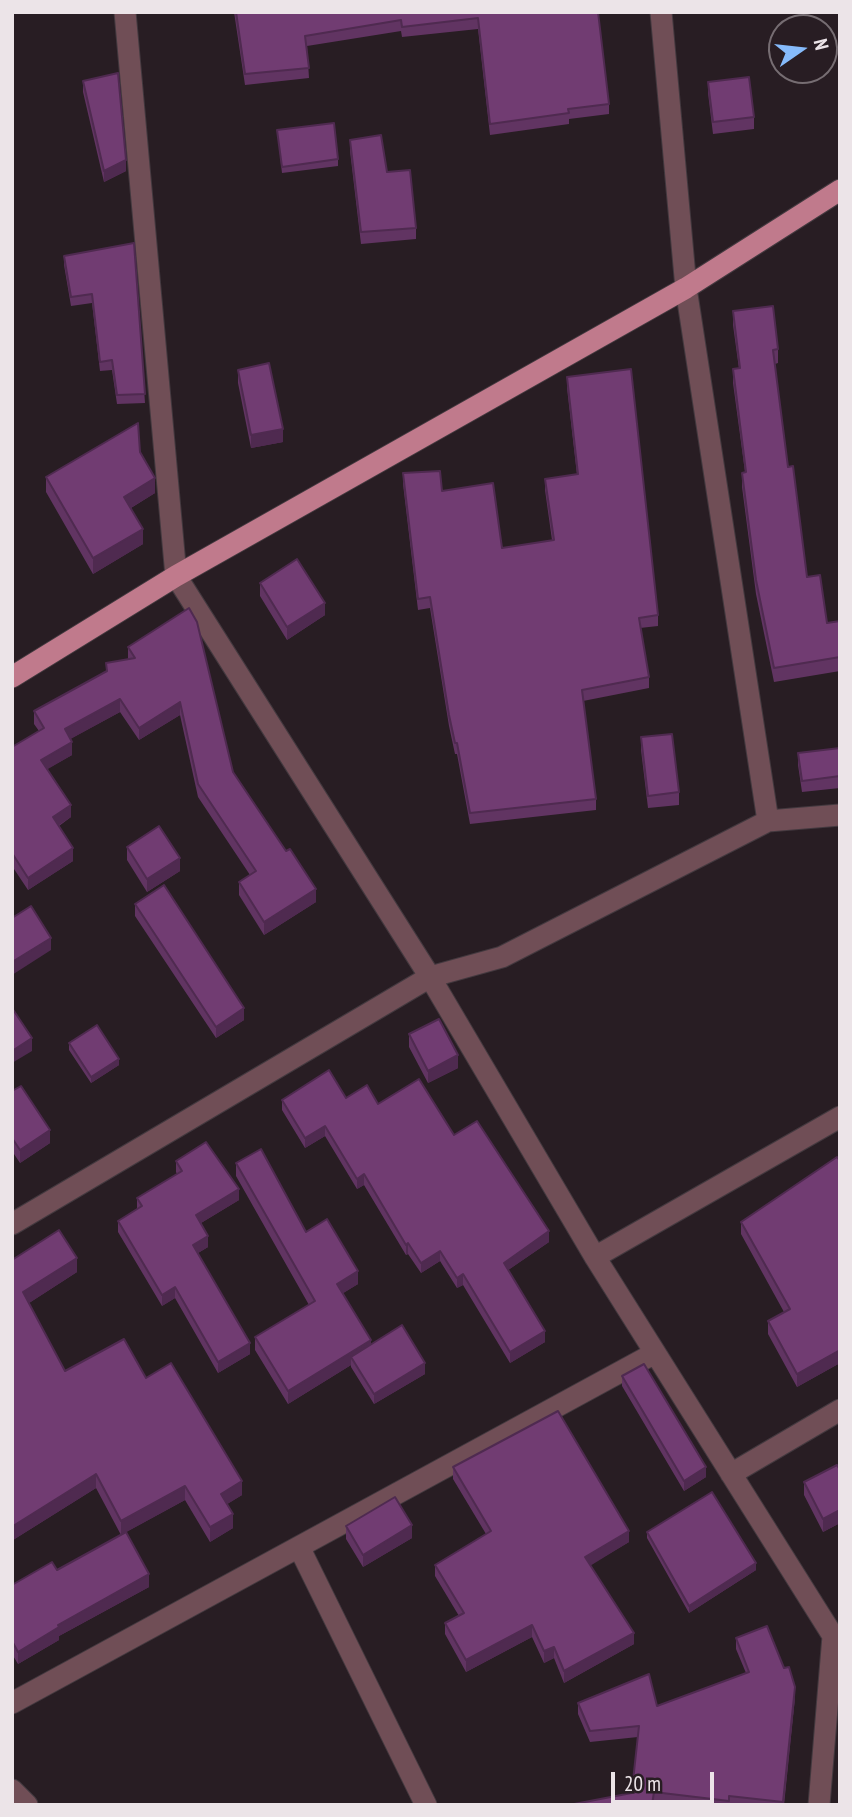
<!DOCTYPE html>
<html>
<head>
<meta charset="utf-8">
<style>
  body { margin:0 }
  #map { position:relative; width:852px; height:1817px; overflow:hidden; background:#281d23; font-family:"PT Sans Narrow",sans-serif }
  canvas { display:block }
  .frame { position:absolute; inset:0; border:14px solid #ece4e8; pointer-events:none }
  .north { position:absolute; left:768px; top:14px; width:70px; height:70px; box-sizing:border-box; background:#281d23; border:2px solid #766d72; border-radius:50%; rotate:76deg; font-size:19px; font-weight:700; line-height:28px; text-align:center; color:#ece4e8 }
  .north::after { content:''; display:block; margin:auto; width:24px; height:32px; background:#86bbfb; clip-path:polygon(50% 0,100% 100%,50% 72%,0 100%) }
  .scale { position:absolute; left:611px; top:1772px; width:103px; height:32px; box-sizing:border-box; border:4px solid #ece4e8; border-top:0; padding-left:9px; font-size:21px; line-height:24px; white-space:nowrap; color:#ece4e8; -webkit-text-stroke:5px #281d23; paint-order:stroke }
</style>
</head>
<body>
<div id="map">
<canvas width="852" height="1817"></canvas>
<div class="frame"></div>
<div class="north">N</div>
<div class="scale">20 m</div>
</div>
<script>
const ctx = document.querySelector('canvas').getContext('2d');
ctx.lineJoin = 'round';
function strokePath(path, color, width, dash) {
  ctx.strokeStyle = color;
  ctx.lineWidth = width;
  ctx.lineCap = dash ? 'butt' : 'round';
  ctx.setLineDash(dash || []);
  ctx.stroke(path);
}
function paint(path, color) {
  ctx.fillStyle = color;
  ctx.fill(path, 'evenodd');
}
const minor = new Path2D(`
  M125,12L176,576L430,977L595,1257L833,1636L819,1805
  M661,12L686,288L768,821
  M12,1224L430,977L502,957L768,821L840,815
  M595,1257L840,1117
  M731,1474L840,1410
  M299,1547L426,1805
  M12,1703L655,1353
  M12,1790L27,1805`);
const major = new Path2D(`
  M12,677L176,576L686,288L840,190`);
const wall = new Path2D(`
  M234,12H598L609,104V114L569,119V124L490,135L478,29L402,37L401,31L307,46L309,78L245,85Z
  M83,81L126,171L104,182L83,92Z
  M708,82L754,117V129L713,134L708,93Z
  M277,130L338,159V166L282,173Z
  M350,140L387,172L416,228V239L361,244L350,151Z
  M134,243L145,403L117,404L112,370L100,371L92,303L71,306L64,265V256Z
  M733,311L778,349V363L775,364L788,467L807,577L827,623L840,621V671L774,682L756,594L742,487V473L745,472L733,383V369H739L733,325Z
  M238,370L283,442L251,448L238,383Z
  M567,377L658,615V626L640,628L649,677V688L583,701L596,799V810L470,824L457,754H455L449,726L430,608L418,610L403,484V473L442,491L502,548L552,540L545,490V479L577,475L567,388Z
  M140,452L155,493L131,508L143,544L93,574L46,492V477Z
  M260,583L325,615L287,640L260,596Z
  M189,608L233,772L316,902L264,935L239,895V882L250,875L198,797L180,715L139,740L120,712L70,739L72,755L47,769L71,817L59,826L73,861L28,890L12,866V747L39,731L34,724V711L106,672V663L128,660V647Z
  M641,737L679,792V805L648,808L641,750Z
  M840,748V788L802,792L798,765V753Z
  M127,847L180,871L147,892L127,860Z
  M135,904L244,1020L216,1038L135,916Z
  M409,1034L458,1068L428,1083L409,1047Z
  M69,1043L119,1065L91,1083L69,1050Z
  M12,1091L50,1143L20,1163L12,1151Z
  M346,1098L378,1104L454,1135L549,1242L508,1270L545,1342L510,1363L463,1285L457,1288L440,1261L421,1273L408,1254L406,1255L364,1185L357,1189L325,1136L305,1148L282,1110V1100Z
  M176,1161L239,1200L201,1223L208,1247L198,1253L250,1354L218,1373L175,1298L162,1306L118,1232V1221L137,1209V1198L177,1174L176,1172Z
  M840,1161V1363L797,1387L768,1334V1321L784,1312L741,1234V1222Z
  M236,1163L358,1284L343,1293L371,1344L425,1374L374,1404L351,1367V1365L288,1404L255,1350V1337L309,1305L236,1176Z
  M12,1260L77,1272L29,1303L65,1371L146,1378L242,1495L227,1504L233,1528L210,1542L185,1500L126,1532L149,1587L59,1636V1640L18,1664L12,1654V1585L57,1570L121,1535L96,1488L13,1540L12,1539Z
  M622,1376L706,1477L684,1491L622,1386Z
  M453,1467L629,1542L590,1565L634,1644L564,1683L554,1658L544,1663L532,1637L466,1672L445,1634V1623L459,1616L435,1576V1565L486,1534L453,1479Z
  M840,1470V1523L823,1532L804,1495V1482Z
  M346,1526L412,1538L363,1567L346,1539Z
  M647,1532L756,1570L689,1613L647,1538Z
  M736,1638L795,1698L784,1805H667L654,1803L632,1793L638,1737L590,1742L578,1714V1703L657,1706L746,1673L736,1649Z`);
const shadedWall = new Path2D(`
  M126,160V171L104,182V171Z
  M283,429V442L251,448V435Z
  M155,478V493L124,512V497Z
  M143,529V544L93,574V558Z
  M325,603V615L287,640V627Z
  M120,699V712L65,742V729Z
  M180,702V715L139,740V728Z
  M72,742V755L41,773V760Z
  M71,805V817L53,829V817Z
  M73,848V861L28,890V878Z
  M180,858V871L147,892V879Z
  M316,889V902L264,935V922Z
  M51,938V950L12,975V962Z
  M244,1008V1020L216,1038V1027Z
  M32,1038V1051L12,1063V1051Z
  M458,1055V1068L428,1083V1071Z
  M119,1059V1065L91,1083V1077Z
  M325,1126V1136L305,1148V1138Z
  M50,1130V1143L20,1163V1150Z
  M364,1174V1185L357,1189V1179Z
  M239,1189V1200L196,1226V1215Z
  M549,1231V1242L504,1273V1263Z
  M208,1236V1247L193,1256V1245Z
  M408,1243V1254L406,1255V1245Z
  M440,1251V1261L421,1273V1263Z
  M77,1258V1272L23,1307V1292Z
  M358,1271V1284L337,1297V1284Z
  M463,1274V1285L457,1288V1278Z
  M175,1287V1298L162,1306V1295Z
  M545,1331V1342L510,1363V1352Z
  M371,1340V1353L351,1357V1365L288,1404V1391Z
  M250,1343V1354L218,1373V1362Z
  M840,1350V1363L797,1387V1374Z
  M425,1363V1374L374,1404V1394Z
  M706,1467V1477L684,1491V1481Z
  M96,1474V1488L13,1540V1526Z
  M242,1481V1495L221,1508V1494Z
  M185,1486V1500L121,1535V1521Z
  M840,1510V1523L823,1532V1519Z
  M233,1514V1528L210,1542V1527Z
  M412,1525V1538L363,1567V1555Z
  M629,1531V1542L585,1569V1557Z
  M756,1563V1570L689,1613V1606Z
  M149,1574V1587L59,1636V1640L18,1664V1652L58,1625Z
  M532,1625V1637L466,1672V1660Z
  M634,1633V1644L564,1683V1671Z
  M554,1647V1658L544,1663V1651Z
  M795,1687V1698L783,1805Z`);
const building = new Path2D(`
  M236,12H598L609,104L568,109L569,113L490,124L478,18L402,27L401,20L305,36L309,68L245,74Z
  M118,73L126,160L104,171L83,81Z
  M749,77L754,117L713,122L708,82Z
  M334,123L338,159L282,167L277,130Z
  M381,135L387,172L410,170L416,228L361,232L350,140Z
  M134,243L145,394L117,395L112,360L100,362L92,294L71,297L64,256Z
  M773,306L778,349L773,350L788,467L793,466L807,577L820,575L827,623L840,621V657L774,668L756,580L742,473L746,472L733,369L740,368L733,311Z
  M269,363L283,429L251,435L238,370Z
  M631,369L658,615L639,618L649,677L582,690L596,799L470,813L457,743H455L449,715L430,597L418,599L403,473L440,471L442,491L493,483L502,548L554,540L545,479L578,474L567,377Z
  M138,423L140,452L155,478L124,497L143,529L93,558L46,477Z
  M297,559L325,603L287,627L260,583Z
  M189,608L197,622L233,772L286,851L290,849L316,889L264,922L239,882L256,871L198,784L180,702L139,728L120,699L65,729L72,742L41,760L71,805L53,817L73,848L28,878L12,853V747L44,728L34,711L107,671L106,663L135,658L128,647Z
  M672,734L679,792L648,796L641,737Z
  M840,748V776L802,781L798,753Z
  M159,826L180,858L147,879L127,847Z
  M164,885L244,1008L216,1027L135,904Z
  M31,906L51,938L12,962V918Z
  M12,1008L32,1038L12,1051Z
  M439,1019L458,1055L428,1071L409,1034Z
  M97,1025L119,1059L91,1077L69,1043Z
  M329,1070L346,1098L367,1085L378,1104L419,1079L454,1135L477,1121L549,1231L504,1263L545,1331L510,1352L463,1274L457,1278L440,1251L421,1263L408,1243L406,1245L364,1174L357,1179L325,1126L305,1138L282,1100Z
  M21,1086L50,1130L20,1150L12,1138V1091Z
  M206,1142L239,1189L196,1215L208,1236L193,1245L250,1343L218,1362L175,1287L162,1295L118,1221L142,1206L137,1198L182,1171L176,1161Z
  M261,1149L306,1232L327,1219L358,1271L337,1284L371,1340L288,1391L255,1337L315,1301L236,1163Z
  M837,1157L840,1161V1350L797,1374L768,1321L790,1309L741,1222Z
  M59,1230L77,1258L23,1292L65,1371L124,1339L146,1378L171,1363L242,1481L221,1494L233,1514L210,1527L185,1486L121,1521L96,1474L13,1526L12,1525V1260Z
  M402,1325L425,1363L374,1394L351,1357Z
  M644,1364L706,1467L684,1481L622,1376Z
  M558,1411L629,1531L585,1557L634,1633L564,1671L554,1647L544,1651L532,1625L466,1660L445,1623L464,1613L435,1565L491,1531L453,1467Z
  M837,1465L840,1470V1510L823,1519L804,1482Z
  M712,1492L756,1563L689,1606L647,1532Z
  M395,1497L412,1525L363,1555L346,1526Z
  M126,1532L149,1574L58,1625L59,1627L18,1652L12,1641V1585L52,1562L57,1570Z
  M767,1626L784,1668L789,1667L795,1687L783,1802L729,1796V1801L654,1792L652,1805H569L642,1791L632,1790L639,1726L590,1731L578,1703L649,1674L657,1706L749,1672L736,1638Z`);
strokePath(minor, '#43393f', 23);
strokePath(major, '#43393f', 23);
strokePath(minor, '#704e56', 21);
strokePath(major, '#c07a8c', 21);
paint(wall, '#613462');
paint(shadedWall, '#4f2a50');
paint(building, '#713c72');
strokePath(building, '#4f2a50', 2);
</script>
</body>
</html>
